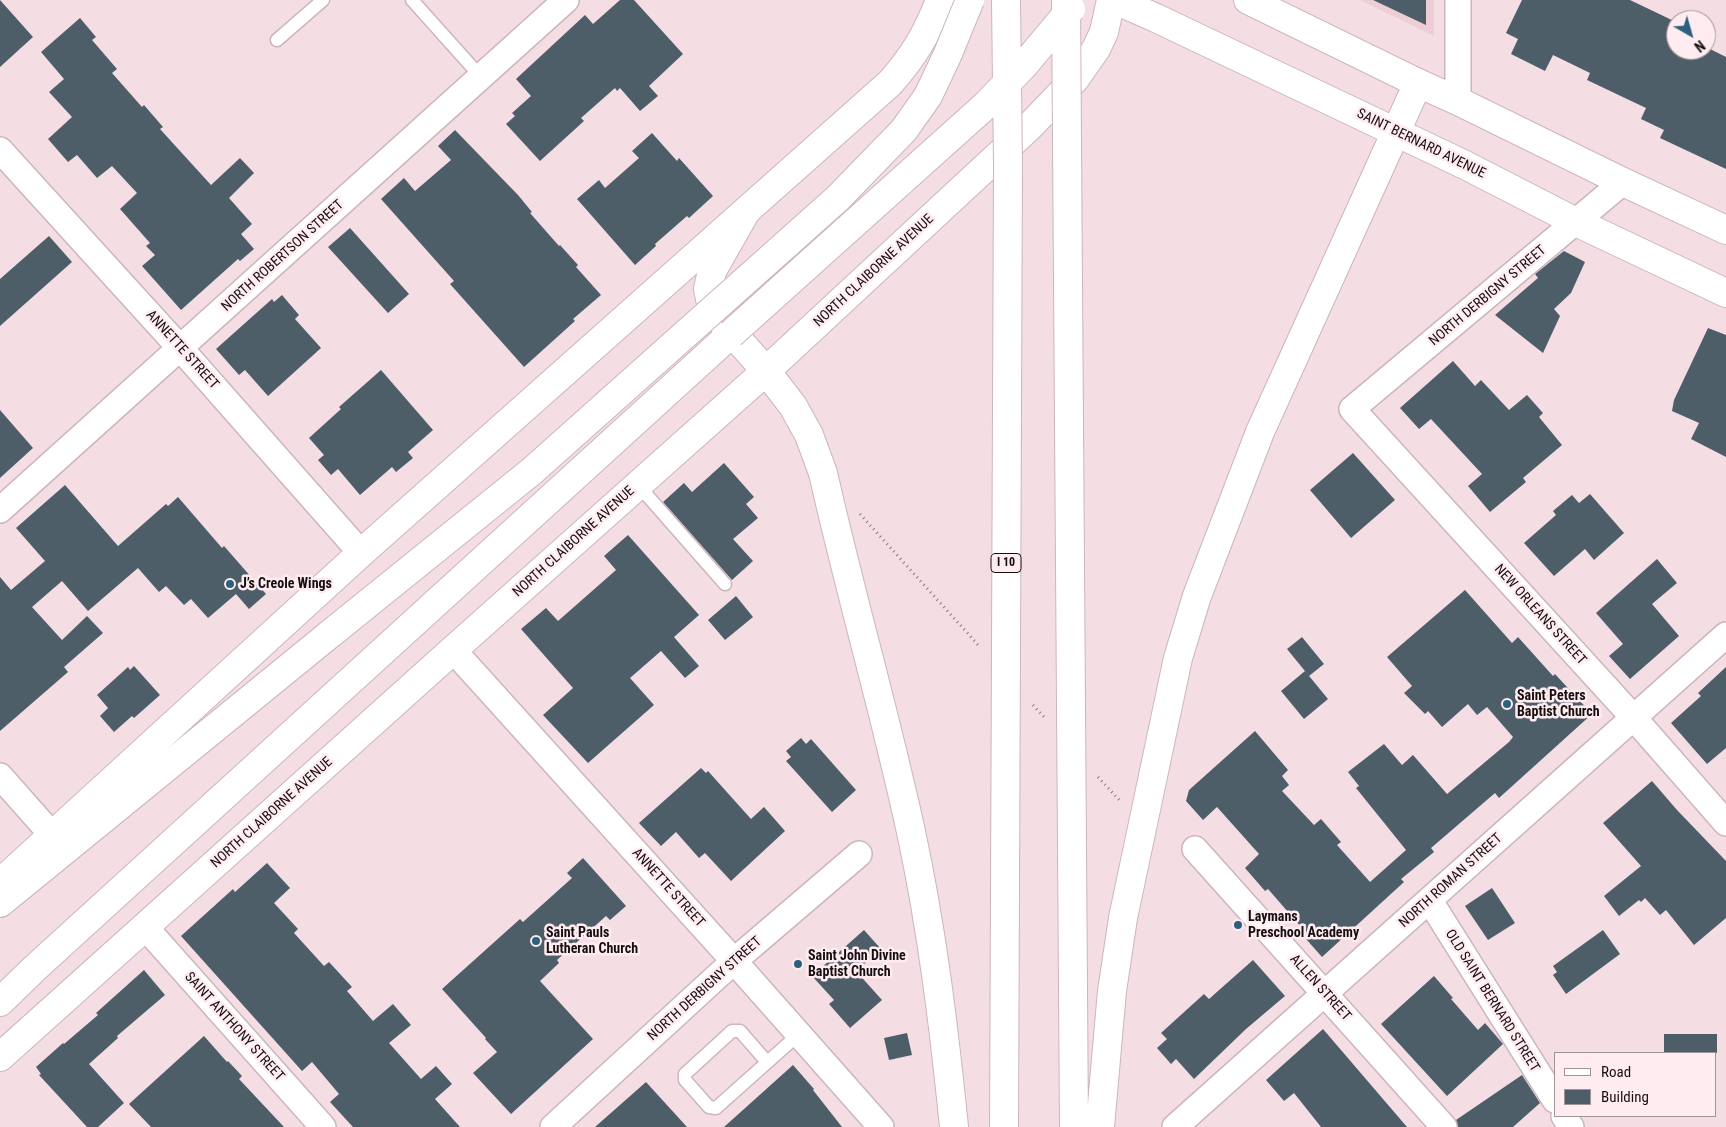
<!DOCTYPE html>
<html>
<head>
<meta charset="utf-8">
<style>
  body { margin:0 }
  #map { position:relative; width:1726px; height:1127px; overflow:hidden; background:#f5dde4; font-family:"Roboto Condensed",sans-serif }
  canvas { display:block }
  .legend { position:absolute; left:1554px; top:1052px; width:162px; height:65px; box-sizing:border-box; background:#ffecf1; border:1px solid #a19397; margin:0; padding:6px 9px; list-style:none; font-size:15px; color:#150e10 }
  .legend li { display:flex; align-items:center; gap:10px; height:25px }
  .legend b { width:25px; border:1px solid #a19397 }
  .north { position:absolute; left:1666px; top:10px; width:50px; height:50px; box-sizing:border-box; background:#ffecf1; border:1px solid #a19397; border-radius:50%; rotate:142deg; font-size:14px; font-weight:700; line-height:20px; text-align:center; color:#150e10 }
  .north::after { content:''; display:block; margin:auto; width:18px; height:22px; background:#2c607d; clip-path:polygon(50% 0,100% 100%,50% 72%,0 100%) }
</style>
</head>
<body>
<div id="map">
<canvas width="1726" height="1127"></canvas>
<ul class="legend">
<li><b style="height:6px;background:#fff"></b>Road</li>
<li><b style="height:14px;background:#4d5e69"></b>Building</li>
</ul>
<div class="north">N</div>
</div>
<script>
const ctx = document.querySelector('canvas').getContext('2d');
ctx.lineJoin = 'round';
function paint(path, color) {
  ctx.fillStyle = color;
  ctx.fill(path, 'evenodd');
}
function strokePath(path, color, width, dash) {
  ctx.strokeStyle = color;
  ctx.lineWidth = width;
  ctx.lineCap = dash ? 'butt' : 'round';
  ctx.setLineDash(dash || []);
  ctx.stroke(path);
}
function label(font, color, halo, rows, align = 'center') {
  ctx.font = font + ' "Roboto Condensed",sans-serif';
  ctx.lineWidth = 5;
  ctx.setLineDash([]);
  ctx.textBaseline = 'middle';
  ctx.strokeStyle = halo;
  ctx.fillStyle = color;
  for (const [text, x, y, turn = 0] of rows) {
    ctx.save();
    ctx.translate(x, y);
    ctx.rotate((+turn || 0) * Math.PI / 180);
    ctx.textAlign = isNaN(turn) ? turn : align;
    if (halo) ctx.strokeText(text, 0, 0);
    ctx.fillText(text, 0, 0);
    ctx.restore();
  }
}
const built = new Path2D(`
  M1360,0H1434V36Z`);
const building = new Path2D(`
  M0,0L33,37L0,67Z
  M620,0H634L683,54L649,86L658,96L640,111L620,88L617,91L615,88L581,118L584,121L540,161L506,124L515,116L512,113L531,96L516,79L585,15L593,24Z
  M1373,0H1426V25Z
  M1522,0H1630L1676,22V50H1706V47L1726,57V169L1660,138L1664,130L1641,119L1646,108L1587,80L1590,73L1553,55L1545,71L1511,54L1518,39L1506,33Z
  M80,18L96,37L92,40L117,69L112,73L142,107L144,105L163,127L160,129L211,185L240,158L254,173L229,198L252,224L241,234L254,249L240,261L238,259L181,310L142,266L155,255L146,246L150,243L120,209L137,193L112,166L97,178L77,155L68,162L48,139L72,117L49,92L64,79L41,52Z
  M455,130L518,195L532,212L530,213L559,246L560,245L578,265L576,267L601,295L573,319L575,321L524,367L450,284L454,281L381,199L404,178L415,191L451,160L438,146Z
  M652,133L677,161L679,158L713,196L689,218L687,216L655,244L656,246L635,265L577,199L599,180L605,188L639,158L632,151Z
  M350,228L409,294L388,313L328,247Z
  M49,236L72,262L0,326V279Z
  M1564,251L1585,262L1571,293L1554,309L1560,316L1543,353L1495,315L1538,278L1535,274Z
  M282,295L299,315L295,319L321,348L268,396L245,370L239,375L216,349L272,299L274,302Z
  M1708,328L1726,335V457L1691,439L1699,423L1672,411L1674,400Z
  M1453,361L1475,386L1481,380L1509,410L1527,395L1543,413L1539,417L1562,445L1523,478L1526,482L1490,512L1468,486L1482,474L1431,419L1419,429L1400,408Z
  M381,370L433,430L408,452L413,458L396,472L392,467L360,495L338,469L331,475L318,460L324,455L309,438L341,409L339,407Z
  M0,410L33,448L0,478Z
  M1353,453L1395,500L1351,538L1310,490Z
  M724,463L754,497L746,504L758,518L733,539L753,561L732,580L663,502L684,483L692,492Z
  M65,485L118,546L166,504L168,506L178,497L222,548L224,546L266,594L249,609L236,594L208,618L191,599L184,605L166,586L159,592L138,568L88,611L62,581L32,607L62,640L87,616L103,633L64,667L68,672L0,731V577L11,590L45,561L16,528Z
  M1590,494L1624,533L1594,560L1585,549L1554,576L1524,543L1556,515L1553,511L1572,495L1579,503Z
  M628,535L699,615L674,637L699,666L685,678L661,651L630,678L654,705L588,763L543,715L573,688L521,629L546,608L558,621L616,570L604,556Z
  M1657,559L1677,583L1652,604L1679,636L1630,679L1609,656L1623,644L1596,613Z
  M1465,590L1512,643L1518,637L1553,676L1555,674L1592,714L1499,798L1495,793L1431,848L1434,852L1401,879L1404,882L1322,957L1299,931L1302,928L1268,889L1265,891L1245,868L1259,854L1217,807L1203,820L1186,801L1189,790L1255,731L1288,770L1282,776L1289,785L1282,791L1314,825L1321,819L1341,842L1337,845L1370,882L1406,850L1356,788L1359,786L1348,772L1384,744L1402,765L1413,755L1447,794L1509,742L1513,737L1487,707L1477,715L1468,704L1442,727L1428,711L1425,714L1404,693L1412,686L1387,657Z
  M736,596L753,617L725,640L708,620Z
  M1302,637L1324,664L1309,676L1287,649Z
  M134,666L160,695L134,718L132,716L114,732L100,716L108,708L97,695L128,667L130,670Z
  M1726,667V748L1707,764L1671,723L1701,696L1698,693Z
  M1305,671L1328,699L1304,719L1281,691Z
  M801,738L806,744L811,739L856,790L832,812L786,761L791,757L786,751Z
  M701,768L706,773L708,771L751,819L764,807L785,831L731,881L705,853L699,858L676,832L661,846L639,823Z
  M1652,781L1677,810L1726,861V918L1694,945L1666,910L1660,915L1645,898L1641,902L1639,900L1619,916L1604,896L1641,866L1603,823Z
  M583,858L626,906L610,920L606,916L557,960L559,963L540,981L593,1039L511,1114L473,1073L497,1052L485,1039L486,1038L442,989L520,919L523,922L572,878L567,873Z
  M267,863L290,888L274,903L298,929L294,933L324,966L329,962L352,987L347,991L373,1021L393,1004L411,1025L389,1043L421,1079L436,1066L452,1084L435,1099L460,1127H353L330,1102L339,1094L312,1062L302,1071L181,936L233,889L235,892Z
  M1492,888L1515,923L1488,940L1465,906Z
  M864,930L881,949L856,971L882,1000L850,1028L829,1004L834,1000L812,976Z
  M1603,930L1620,954L1566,994L1553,975L1557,972L1553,966Z
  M1253,960L1285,996L1246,1029L1194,1079L1176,1059L1171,1064L1157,1048L1167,1039L1161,1033L1204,994L1209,999Z
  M144,970L165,995L117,1036L118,1038L89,1064L124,1103L98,1127H87L39,1075L41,1074L36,1067L63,1043L64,1044L98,1015L96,1013Z
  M1434,976L1453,998L1451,999L1478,1030L1485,1023L1503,1044L1447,1096L1381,1024Z
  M1323,1029L1407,1127H1321L1294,1093L1284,1101L1266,1080Z
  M907,1033L912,1055L889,1060L884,1038Z
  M1664,1034H1717V1053H1664Z
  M204,1036L227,1062L228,1061L242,1076L239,1079L284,1127H151L129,1104Z
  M793,1065L814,1089L813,1090L842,1127H724Z
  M1522,1075L1540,1103L1513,1127H1458L1456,1120Z
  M646,1082L687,1127H595Z`);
const path = new Path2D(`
  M860,514L980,647
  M1033,705L1044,717
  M1098,777L1121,802`);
const lane = new Path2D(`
  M412,0L481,77
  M277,40L323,0
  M638,485L725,584
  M767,1062L740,1031H732L685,1074V1080L709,1107L716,1108L799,1034`);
const street = new Path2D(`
  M1458,101V0
  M0,150L181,349L361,553
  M1623,182L1352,409L1633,717L1726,823
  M0,510L566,0
  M453,650L734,961L881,1127
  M0,776L53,836
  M1195,849L1444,1127
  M1430,901L1555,1100
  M145,927L323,1127
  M1564,1116L1571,1127
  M553,1127L734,961L859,854
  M1175,1127L1726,635`);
const secondary = new Path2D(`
  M1115,0L1156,18L1465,165L1576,222L1726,293
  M1248,0L1418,83L1458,101L1623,182L1726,230
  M0,883L361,553L890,83C914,56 927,34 940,0
  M0,1057L453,650L766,371L1029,127L1075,79L1096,49L1104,32L1111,0`);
const highway = new Path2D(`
  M745,213L712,271L708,289L710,299L717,316L766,371L793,406L809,435L823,473C850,593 885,712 911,832C932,929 944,1028 954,1127
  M1260,432L1418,83
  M0,903L330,634
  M0,1002L35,968L731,334`);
const highwayBridge = new Path2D(`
  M1066,0L1074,1127
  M731,334L986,105L1025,64L1071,9
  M330,634L532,471L838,198L904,130L928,96L947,56L970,0
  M1004,1127L1008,166L1006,0
  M1100,1127L1112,991L1123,918L1178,658L1197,596L1260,432`);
const markers = [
  [230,584,5,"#2c607d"],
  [1507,704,5,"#2c607d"],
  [1238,925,5,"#2c607d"],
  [536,941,5,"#2c607d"],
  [798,964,5,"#2c607d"]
];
const shields = [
  [1006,563,30]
];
const shieldNames = [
  ["I 10",1006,563]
];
const streetNames = [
  ["SAINT BERNARD AVENUE",1421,144,26],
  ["NORTH ROBERTSON STREET",283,256,-42],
  ["NORTH CLAIBORNE AVENUE",874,271,-43],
  ["NORTH DERBIGNY STREET",1488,296,-40],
  ["ANNETTE STREET",182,350,48],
  ["NORTH CLAIBORNE AVENUE",574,542,-42],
  ["NEW ORLEANS STREET",1540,615,48],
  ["NORTH CLAIBORNE AVENUE",272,813,-42],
  ["NORTH ROMAN STREET",1451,881,-42],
  ["ANNETTE STREET",668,888,48],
  ["ALLEN STREET",1320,988,48],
  ["NORTH DERBIGNY STREET",705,989,-42],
  ["OLD SAINT BERNARD STREET",1492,1001,58],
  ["SAINT ANTHONY STREET",234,1027,48]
];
const poiNames = [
  ["J’s Creole Wings",240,584],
  ["Saint Peters",1517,696],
  ["Baptist Church",1517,712],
  ["Laymans",1248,917],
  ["Preschool Academy",1248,933],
  ["Saint Pauls",546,933],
  ["Lutheran Church",546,949],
  ["Saint John Divine",808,956],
  ["Baptist Church",808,972]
];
paint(built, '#edced7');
paint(building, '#4d5e69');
strokePath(lane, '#ccb5bc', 15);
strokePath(street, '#ccb5bc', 28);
strokePath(secondary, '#ccb5bc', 30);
strokePath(highway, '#ccb5bc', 30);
strokePath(path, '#88787d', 3, [1, 4]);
strokePath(lane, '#fff', 12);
strokePath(street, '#fff', 25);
strokePath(secondary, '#fff', 28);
strokePath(highway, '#fff', 28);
strokePath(highwayBridge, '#ccb5bc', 30, []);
strokePath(highwayBridge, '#fff', 28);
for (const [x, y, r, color] of markers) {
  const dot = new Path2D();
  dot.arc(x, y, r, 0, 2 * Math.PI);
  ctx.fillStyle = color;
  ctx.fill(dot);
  strokePath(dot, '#ffecf1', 2);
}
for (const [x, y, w] of shields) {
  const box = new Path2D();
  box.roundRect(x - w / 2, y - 9.5, w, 19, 4);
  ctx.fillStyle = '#ffecf1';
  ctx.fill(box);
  strokePath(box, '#150e10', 1);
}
label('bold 12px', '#150e10', null, shieldNames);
label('14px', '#150e10', '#ffecf1', streetNames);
label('bold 14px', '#150e10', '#ffecf1', poiNames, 'left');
</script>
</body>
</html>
